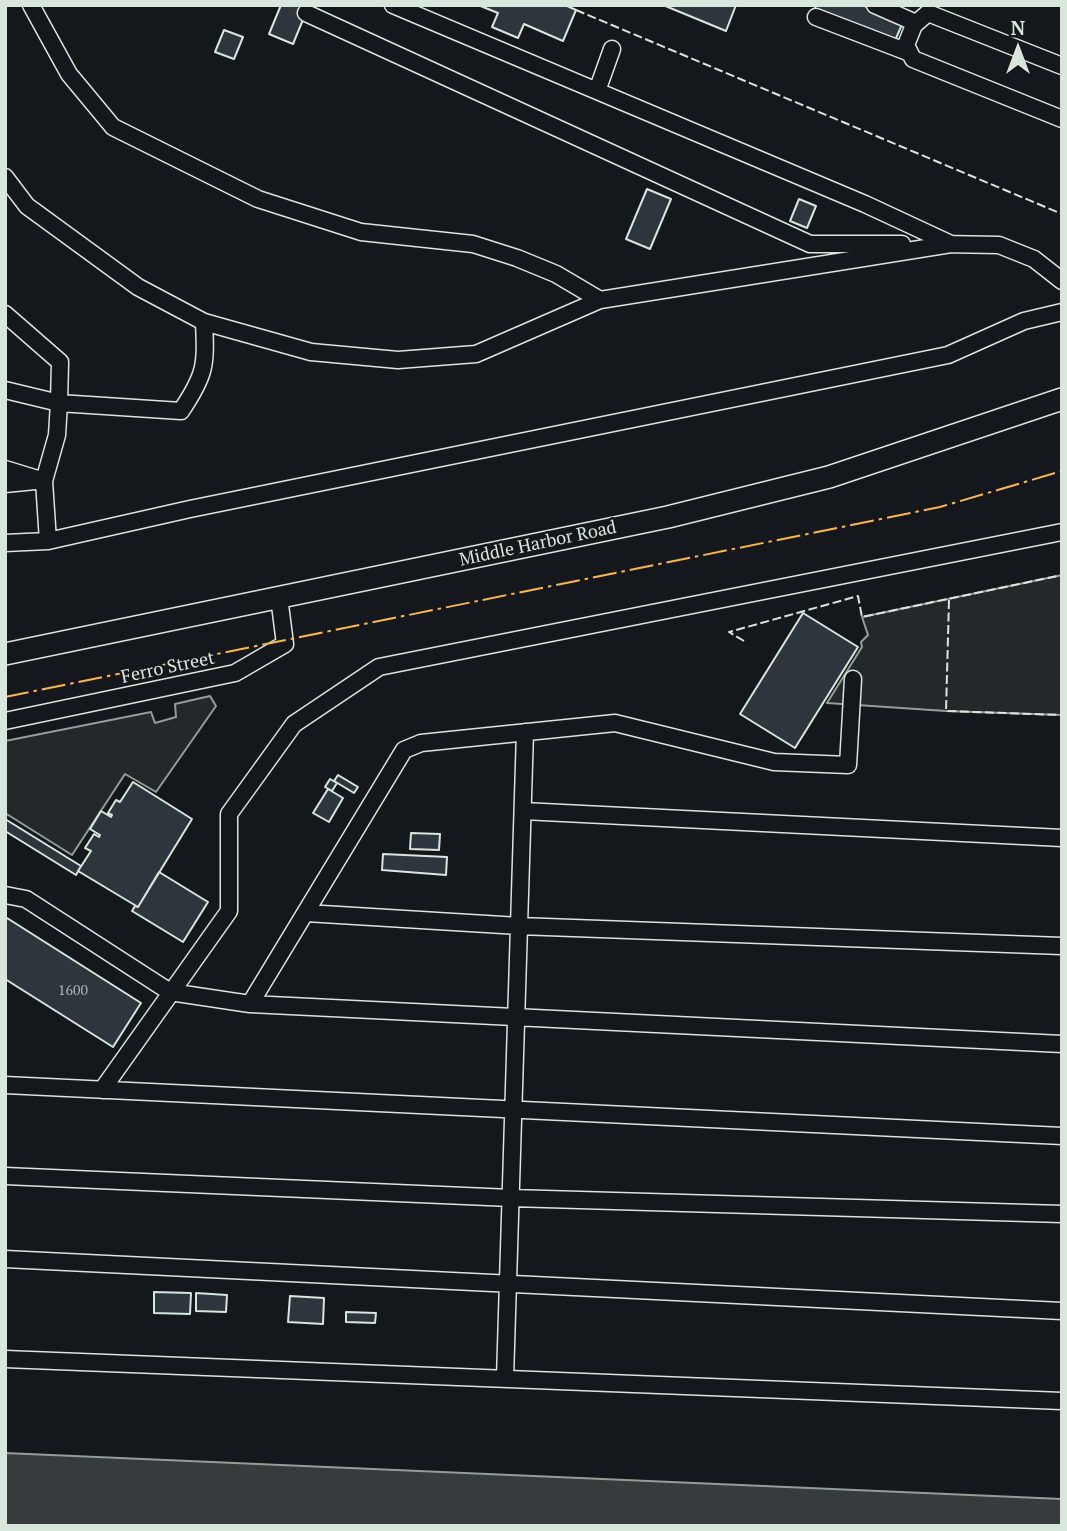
<!DOCTYPE html>
<html>
<head>
<meta charset="utf-8">
<style>
  body { margin:0 }
  #map { position:relative; width:1067px; height:1531px; overflow:hidden; background:#14181c; font-family:"PT Serif",serif }
  canvas { display:block }
  .frame { position:absolute; inset:0; border:7px solid #d8e6dc; pointer-events:none }
  .north { position:absolute; left:983px; top:14px; width:70px; height:70px; -webkit-text-stroke:5px #14181c; paint-order:stroke; rotate:0deg; font-size:19px; font-weight:700; line-height:28px; text-align:center; color:#d8e6dc }
  .north::after { content:''; display:block; margin:auto; width:24px; height:32px; background:#d8e6dc; clip-path:polygon(50% 0,100% 100%,50% 72%,0 100%) }
</style>
</head>
<body>
<div id="map">
<canvas width="1067" height="1531"></canvas>
<div class="frame"></div>
<div class="north">N</div>
</div>
<script>
const ctx = document.querySelector('canvas').getContext('2d');
ctx.lineJoin = 'round';
function paint(path, color) {
  ctx.fillStyle = color;
  ctx.fill(path, 'evenodd');
}
function strokePath(path, color, width, dash) {
  ctx.strokeStyle = color;
  ctx.lineWidth = width;
  ctx.lineCap = dash ? 'butt' : 'round';
  ctx.setLineDash(dash || []);
  ctx.stroke(path);
}
function label(font, color, halo, rows, align = 'center') {
  ctx.font = font + ' "PT Serif",serif';
  ctx.lineWidth = 5;
  ctx.setLineDash([]);
  ctx.textBaseline = 'middle';
  ctx.strokeStyle = halo;
  ctx.fillStyle = color;
  for (const [text, x, y, turn = 0] of rows) {
    ctx.save();
    ctx.translate(x, y);
    ctx.rotate((+turn || 0) * Math.PI / 180);
    ctx.textAlign = isNaN(turn) ? turn : align;
    if (halo) ctx.strokeText(text, 0, 0);
    ctx.fillText(text, 0, 0);
    ctx.restore();
  }
}
const parking = new Path2D(`
  M1062,575V715L946,711L827,703L862,647L861,642L868,635L862,617Z
  M210,696L216,706L156,792L125,774L72,855L5,813V741L151,712L155,723L176,717L175,704Z`);
const water = new Path2D(`
  M5,1453L1062,1499V1526H5Z`);
const building = new Path2D(`
  M281,5H309L293,44L269,34Z
  M478,5H565L576,10L563,41L524,24L518,38L492,27L498,13Z
  M663,5H736L726,31Z
  M816,5H862L903,22L894,43L814,10Z
  M224,30L243,37L234,59L215,52Z
  M647,189L671,199L650,249L626,239Z
  M799,199L816,206L807,228L790,221Z
  M803,613L858,647L795,748L740,714Z
  M338,775L358,787L354,793L334,781Z
  M330,779L337,783L332,791L325,787Z
  M133,782L192,819L138,907L78,871L91,851L85,848L94,834L99,837L100,835L90,829L101,811L111,817L112,815L108,813L116,800L120,802Z
  M328,789L343,798L329,822L313,813Z
  M5,819L81,866L76,875L5,831Z
  M411,833L440,834L439,850L410,849Z
  M383,854L447,857L446,875L382,870Z
  M159,872L208,902L183,942L132,911L135,906L138,907Z
  M7,918L141,1003L113,1047L5,979V921Z
  M154,1292L191,1293L190,1314L154,1313Z
  M196,1293L227,1295L226,1312L196,1311Z
  M290,1296L324,1298L323,1324L288,1322Z
  M346,1312L376,1313L375,1323L346,1322Z`);
const minorTunnel = new Path2D(`
  M289,5L306,13`);
const minor = new Path2D(`
  M31,5L69,74L113,127L258,199L361,232L473,244L517,258L556,274L600,300
  M875,5L916,23
  M306,13L810,244H902
  M816,17L910,53
  M1062,66L928,13L914,25L906,45L913,59L1062,119
  M597,91L612,49
  M5,177L27,206L138,287L204,322C206,365 206,374 181,411L59,403L57,435L44,481L48,541
  M941,244L999,245L1034,259L1062,281
  M5,314L60,362L59,403L5,390
  M204,322L311,352L398,360L476,354L600,300L951,244L865,204L393,5
  M5,469L44,481
  M5,484L35,481
  M5,543L48,541L190,509L948,355L1024,321L1062,312
  M5,721L235,673L285,644L279,597
  M523,811L1062,838
  M5,895L26,899L170,992L250,1004L404,750L421,743L615,723L774,762L848,765L853,679
  M306,913L519,926L1062,946
  M250,1004L1062,1044
  M5,1085L1062,1136
  M102,1090L229,911V814L294,724L379,667L1062,532
  M5,1176L511,1198L1062,1214
  M5,1259L1062,1311
  M5,1359L1062,1401
  M505,1378L525,732`);
const major = new Path2D(`
  M5,654L668,517L829,477L1062,399`);
const fence = new Path2D(`
  M576,10L1062,214
  M949,600L946,711L1062,715
  M744,641L729,632L858,596L862,617L1062,575`);
const power = new Path2D(`
  M5,697L940,507L1062,471`);
const numberNames = [
  ["1600",73,991]
];
const streetNames = [
  ["Middle Harbor Road",538,544,-12],
  ["Ferro Street",168,668,-12]
];
paint(parking, '#24282b');
strokePath(parking, '#939e99', 2);
paint(water, '#363b3e');
strokePath(water, '#939e99', 2);
paint(building, '#2c363c');
strokePath(building, '#d8e6dc', 2);
strokePath(minorTunnel, '#313739', 16, [16, 8]);
strokePath(minor, '#d8e6dc', 19);
strokePath(major, '#d8e6dc', 24);
strokePath(minor, '#14181c', 16);
strokePath(major, '#14181c', 21);
strokePath(fence, '#d8e6dc', 2, [9, 3.5]);
strokePath(power, '#ffb74d', 2, [24, 5, 3.5, 5]);
label('14px', '#adbab4', null, numberNames);
label('18px', '#d8e6dc', '#14181c', streetNames);
</script>
</body>
</html>
